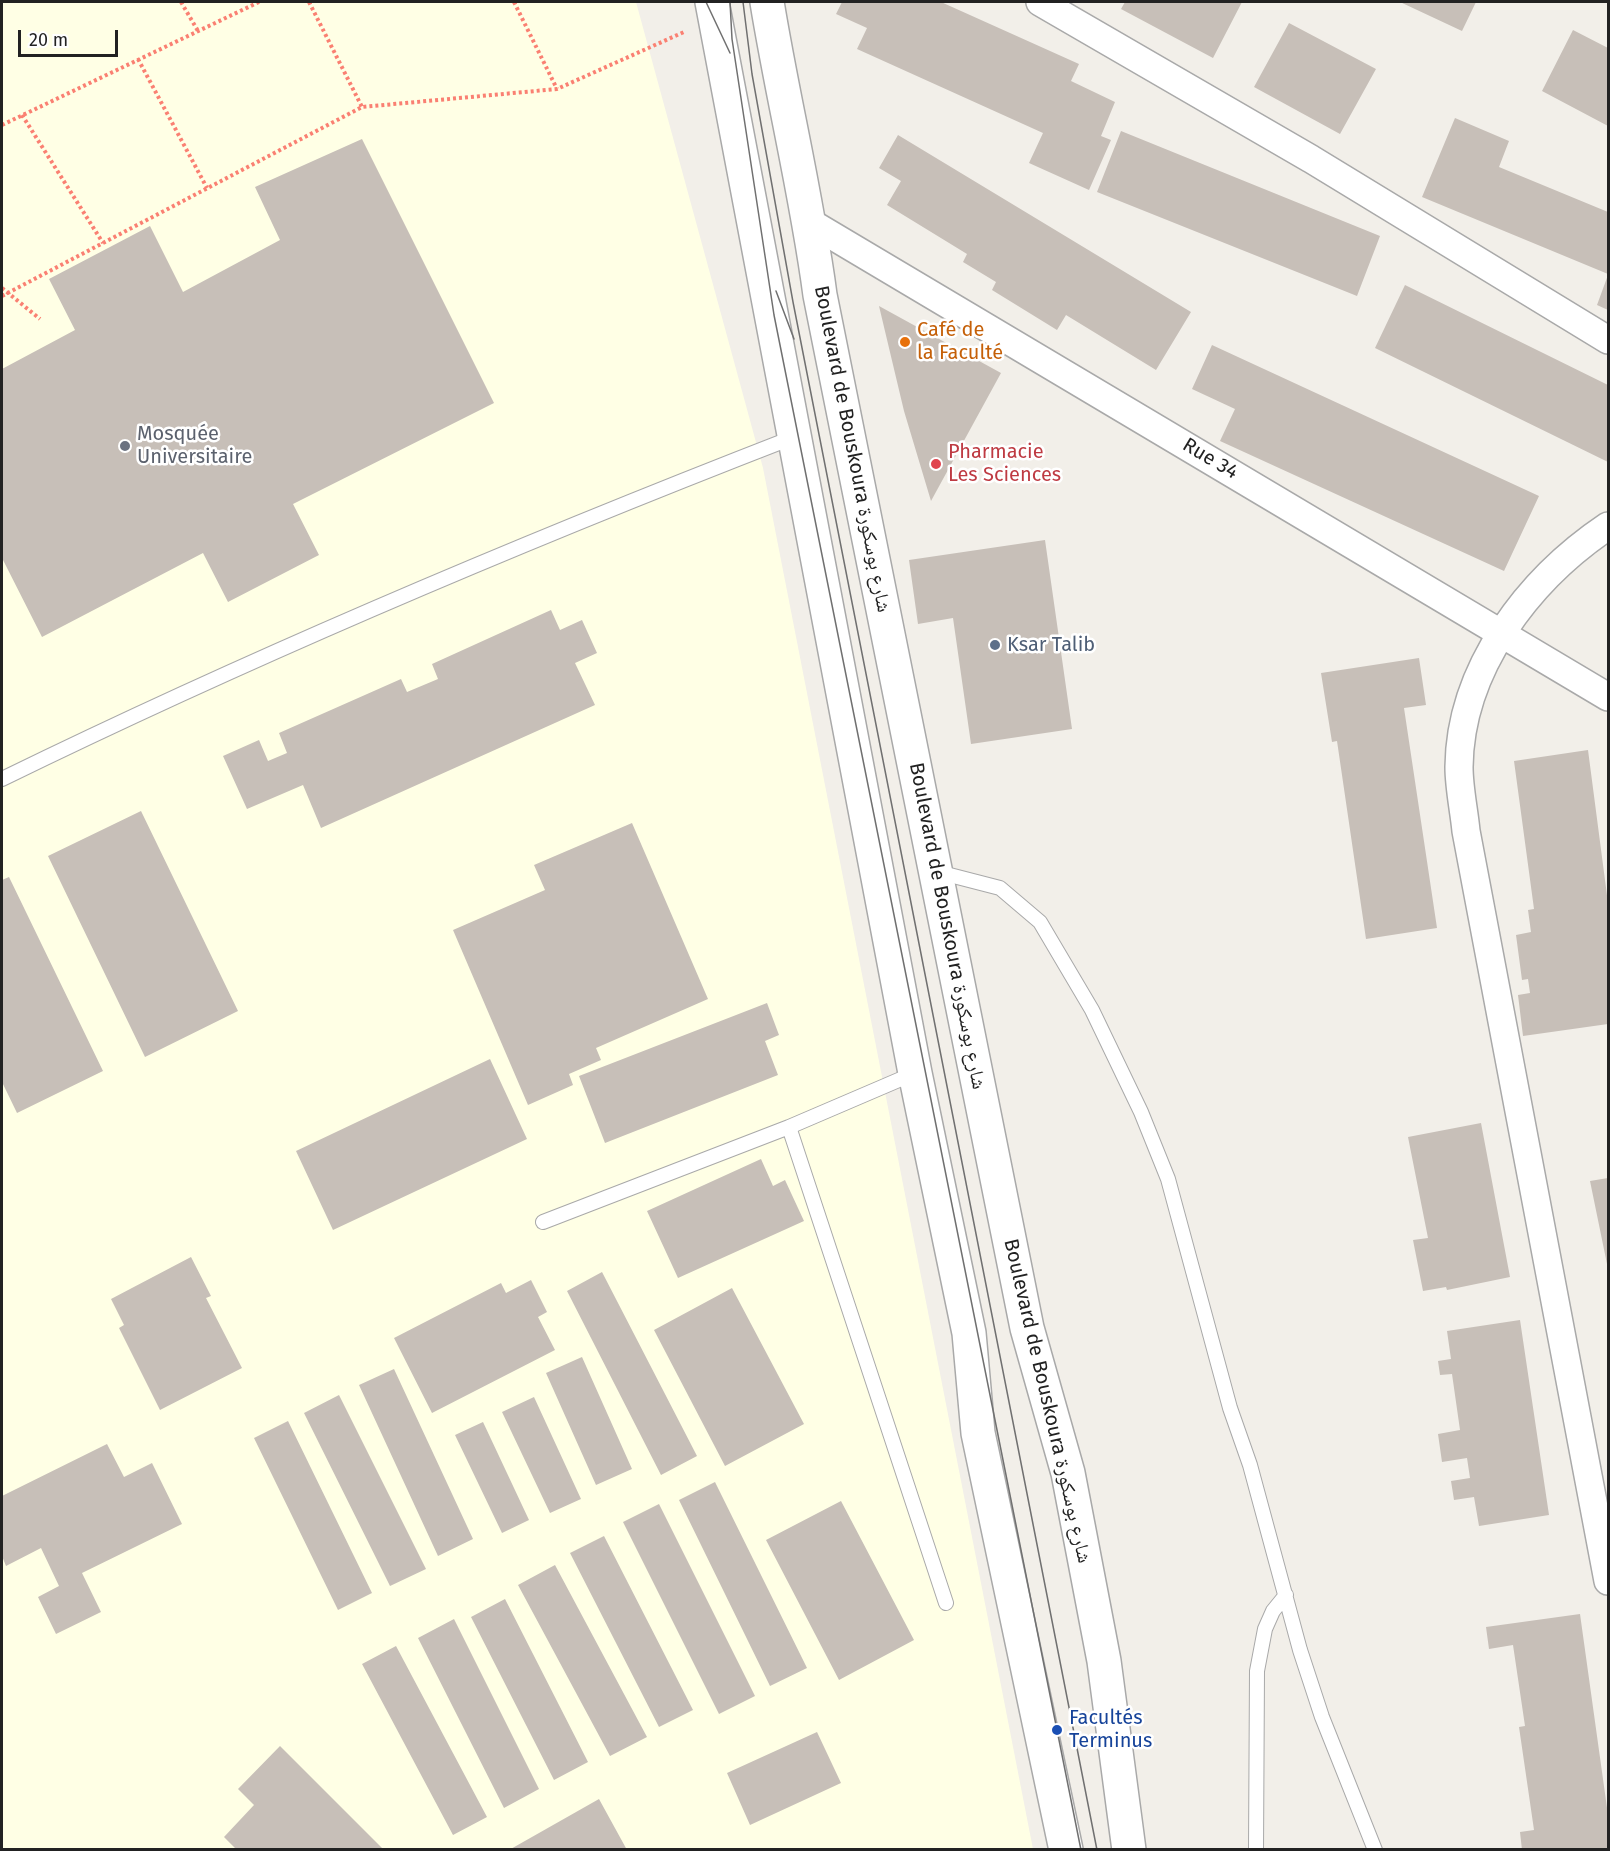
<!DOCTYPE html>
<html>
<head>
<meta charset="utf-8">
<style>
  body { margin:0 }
  #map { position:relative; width:1610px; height:1851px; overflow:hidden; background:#f2efe9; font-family:"Fira Sans",sans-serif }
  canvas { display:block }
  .frame { position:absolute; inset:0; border:3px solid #222; pointer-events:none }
  .scale { position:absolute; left:18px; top:30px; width:100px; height:27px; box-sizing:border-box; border:3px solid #222; border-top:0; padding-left:8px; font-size:18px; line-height:21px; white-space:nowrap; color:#222; -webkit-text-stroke:4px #fff; paint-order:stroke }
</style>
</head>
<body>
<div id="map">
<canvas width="1610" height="1851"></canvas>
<div class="frame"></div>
<div class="scale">20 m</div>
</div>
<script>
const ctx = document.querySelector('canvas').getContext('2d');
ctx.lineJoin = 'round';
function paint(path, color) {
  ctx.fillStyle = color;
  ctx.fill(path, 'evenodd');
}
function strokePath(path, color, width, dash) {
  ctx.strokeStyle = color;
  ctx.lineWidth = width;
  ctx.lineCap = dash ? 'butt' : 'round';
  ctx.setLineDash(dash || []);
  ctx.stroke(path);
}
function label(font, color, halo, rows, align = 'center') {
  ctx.font = font + ' "Fira Sans","Noto Naskh Arabic",sans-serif';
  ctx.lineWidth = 5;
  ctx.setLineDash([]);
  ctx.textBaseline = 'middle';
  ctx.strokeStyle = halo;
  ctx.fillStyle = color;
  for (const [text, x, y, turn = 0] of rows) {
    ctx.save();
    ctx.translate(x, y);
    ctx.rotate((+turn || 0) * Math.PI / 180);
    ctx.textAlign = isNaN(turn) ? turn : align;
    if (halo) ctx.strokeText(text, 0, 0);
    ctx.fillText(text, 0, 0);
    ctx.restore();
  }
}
const education = new Path2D(`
  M2,2H636L763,468L1033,1849L2,1850Z`);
const building = new Path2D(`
  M842,2H941L1079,64L1071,81L1115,102L1101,136L1111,140L1089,190L1029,163L1043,133L857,49L867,28L836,14Z
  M1125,2H1242L1213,58L1121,9Z
  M1400,2H1476L1462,31Z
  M1289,23L1376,69L1340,134L1254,87Z
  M1573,30L1608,48V126L1542,91Z
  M1455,118L1509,141L1499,167L1608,212V274L1422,197Z
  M1121,131L1380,236L1357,296L1097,192Z
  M898,135L1191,312L1156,370L1066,315L1057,330L992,290L996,282L963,262L967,254L887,205L901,181L879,168Z
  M362,139L494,403L293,504L319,555L228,602L203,553L42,637L2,558V369L75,330L49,279L150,226L183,292L280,240L255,187Z
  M1608,275V310L1597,305Z
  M1405,285L1608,385V462L1375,348Z
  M879,306L1001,373L931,501L904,411Z
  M1212,345L1539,496L1504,571L1220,441L1235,409L1192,389Z
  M1045,540L1072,729L971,744L953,618L918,624L909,560Z
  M551,610L560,630L582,620L597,653L575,663L595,705L321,828L303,785L247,809L223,756L259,740L268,761L287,753L279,733L401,679L407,692L438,679L432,664Z
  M1419,658L1426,705L1404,708L1437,928L1366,939L1337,741L1332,742L1321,673Z
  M1588,750L1608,903V1024L1523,1036L1518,995L1530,993L1528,979L1522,980L1516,935L1531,932L1528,910L1534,909L1514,761Z
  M141,811L238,1011L145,1057L48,856Z
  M632,823L708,999L596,1048L601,1060L569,1074L573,1085L528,1105L453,930L545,890L534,865Z
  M9,877L103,1071L17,1113L2,1082V880Z
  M767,1003L779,1035L765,1041L778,1075L605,1143L579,1076Z
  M490,1059L527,1139L333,1230L296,1151Z
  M1481,1123L1510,1277L1447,1290L1446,1287L1423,1291L1413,1240L1428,1238L1408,1137Z
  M761,1159L773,1186L785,1180L804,1221L678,1278L647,1211Z
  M1608,1178V1264H1607L1590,1181Z
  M191,1257L211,1296L206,1298L242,1368L160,1410L119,1328L124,1325L111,1299Z
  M602,1272L697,1456L661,1475L567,1291Z
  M531,1280L547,1312L538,1317L555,1350L432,1413L394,1338L501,1283L506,1293Z
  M732,1288L804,1424L725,1466L654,1330Z
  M1520,1320L1549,1515L1479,1526L1474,1497L1454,1500L1451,1481L1470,1478L1467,1458L1442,1462L1438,1434L1460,1430L1452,1374L1440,1375L1438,1361L1451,1359L1447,1331Z
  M582,1357L632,1469L596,1485L546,1373Z
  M394,1369L473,1539L438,1556L359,1385Z
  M339,1395L426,1569L390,1586L304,1413Z
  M534,1397L581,1499L550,1513L502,1412Z
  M288,1421L372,1593L338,1610L254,1438Z
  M483,1422L529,1520L502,1533L455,1435Z
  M107,1444L124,1477L152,1463L182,1524L82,1573L101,1612L56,1634L38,1597L59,1586L41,1548L6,1566L2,1556V1496Z
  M715,1482L807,1668L770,1686L679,1500Z
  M841,1501L914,1640L839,1680L766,1540Z
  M659,1504L755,1696L719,1714L623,1522Z
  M604,1536L693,1710L659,1727L570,1553Z
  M555,1565L647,1737L610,1756L518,1585Z
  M505,1599L588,1762L554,1780L471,1617Z
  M1580,1614L1608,1815V1850H1522L1520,1832L1534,1830L1519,1727L1525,1726L1513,1645L1489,1649L1486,1627Z
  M454,1619L539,1789L504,1808L418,1638Z
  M396,1646L487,1817L453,1835L362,1664Z
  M817,1732L841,1783L750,1825L727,1773Z
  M280,1746L384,1850H237L224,1837L254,1805L238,1789Z
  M599,1799L627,1850H509Z`);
const path = new Path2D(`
  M181,2L198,31
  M309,2L362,107
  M514,2L557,89
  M138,59L207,188
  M22,115L103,243
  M2,125L259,2
  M2,288L40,319
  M2,296L362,107L557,89L684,32`);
const service = new Path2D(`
  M2,779C260,653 526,541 794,437
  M938,872L1000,888L1040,922L1092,1010L1141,1112L1168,1179L1230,1408L1250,1465L1300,1650L1322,1717L1375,1850
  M915,1073L789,1127L946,1603
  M543,1222L789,1127
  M1256,1850L1257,1671L1265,1629L1273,1611L1286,1595`);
const minor = new Path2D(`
  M1040,2L1311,159L1608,340
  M811,223L1608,697
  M1608,526C1529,579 1460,668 1459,767C1459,788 1464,810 1466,831L1608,1581`);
const tertiary = new Path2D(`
  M712,2L915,1073L969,1333L978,1433L1066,1850
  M767,2C783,100 807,196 820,295L1027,1328L1068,1473L1104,1661L1129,1850`);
const tram = new Path2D(`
  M706,2L730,53
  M730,2L732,39L774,315L1081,1850
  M743,2L752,74L793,302L1097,1850
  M776,291L794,339`);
const markers = [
  [905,342,6,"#e8710a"],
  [125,446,6,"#6b7280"],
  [936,464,6,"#e0444e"],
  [995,645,6,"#5c6f8a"],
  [1057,1730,6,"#1a4fb4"]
];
const foodNames = [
  ["Café de",917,330],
  ["la Faculté",917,353]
];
const worshipNames = [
  ["Mosquée",137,434],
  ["Universitaire",137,457]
];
const streetNames = [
  ["Boulevard de Bouskoura شارع بوسكورة",852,449,79],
  ["Rue 34",1210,459,31],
  ["Boulevard de Bouskoura شارع بوسكورة",947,926,79],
  ["Boulevard de Bouskoura شارع بوسكورة",1047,1401,77]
];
const healthNames = [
  ["Pharmacie",948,452],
  ["Les Sciences",948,475]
];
const serviceNames = [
  ["Ksar Talib",1007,645]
];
const transitNames = [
  ["Facultés",1069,1718],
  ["Terminus",1069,1741]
];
paint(education, '#ffffe5');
paint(building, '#c7bfb8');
strokePath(service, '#a9a9a9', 16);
strokePath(minor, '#a9a9a9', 30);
strokePath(tertiary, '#a9a9a9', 36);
strokePath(path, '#fa8072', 4, [3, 3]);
strokePath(service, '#fff', 14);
strokePath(minor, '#fff', 27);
strokePath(tertiary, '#fff', 33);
strokePath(tram, '#707070', 1.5);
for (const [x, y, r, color] of markers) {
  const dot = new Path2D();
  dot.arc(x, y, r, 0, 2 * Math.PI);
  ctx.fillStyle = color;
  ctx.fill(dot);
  strokePath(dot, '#fff', 2);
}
label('20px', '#c56008', '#fff', foodNames, 'left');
label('20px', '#5b616d', '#fff', worshipNames, 'left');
label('20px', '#222', '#fff', streetNames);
label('20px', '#be3a42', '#fff', healthNames, 'left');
label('20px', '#4e5e75', '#fff', serviceNames, 'left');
label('20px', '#164399', '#fff', transitNames, 'left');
</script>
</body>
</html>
